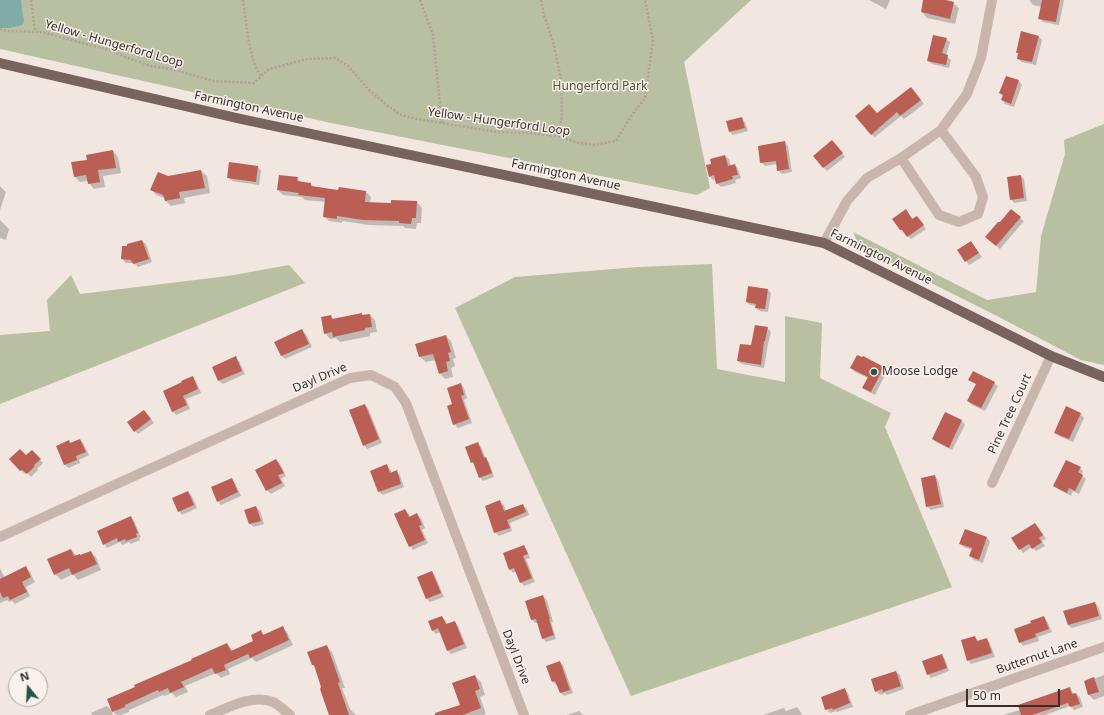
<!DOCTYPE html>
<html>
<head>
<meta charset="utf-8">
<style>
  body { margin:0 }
  #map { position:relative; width:1104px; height:715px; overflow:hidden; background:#f1e7e0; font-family:"Noto Sans",sans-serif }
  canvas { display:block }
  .north { position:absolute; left:8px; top:667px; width:40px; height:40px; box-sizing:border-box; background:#f9f1ec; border:1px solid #aba39f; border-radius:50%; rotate:342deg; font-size:11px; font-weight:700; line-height:16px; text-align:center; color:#372d2b }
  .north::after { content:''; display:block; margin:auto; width:14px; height:18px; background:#245551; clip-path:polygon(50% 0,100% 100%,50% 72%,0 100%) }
  .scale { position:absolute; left:966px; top:689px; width:94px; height:18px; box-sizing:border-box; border:2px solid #372d2b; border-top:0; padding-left:5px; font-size:12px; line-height:14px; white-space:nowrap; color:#372d2b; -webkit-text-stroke:3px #f9f1ec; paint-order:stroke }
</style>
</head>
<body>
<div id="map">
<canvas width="1104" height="715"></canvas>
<div class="north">N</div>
<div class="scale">50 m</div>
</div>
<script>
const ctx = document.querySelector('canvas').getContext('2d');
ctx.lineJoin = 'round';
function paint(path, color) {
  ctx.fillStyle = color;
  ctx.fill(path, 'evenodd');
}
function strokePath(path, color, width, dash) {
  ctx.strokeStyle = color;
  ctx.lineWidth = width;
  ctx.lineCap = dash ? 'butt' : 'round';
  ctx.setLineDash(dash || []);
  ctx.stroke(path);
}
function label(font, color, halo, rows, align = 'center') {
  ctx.font = font + ' "Noto Sans",sans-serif';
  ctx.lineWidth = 3;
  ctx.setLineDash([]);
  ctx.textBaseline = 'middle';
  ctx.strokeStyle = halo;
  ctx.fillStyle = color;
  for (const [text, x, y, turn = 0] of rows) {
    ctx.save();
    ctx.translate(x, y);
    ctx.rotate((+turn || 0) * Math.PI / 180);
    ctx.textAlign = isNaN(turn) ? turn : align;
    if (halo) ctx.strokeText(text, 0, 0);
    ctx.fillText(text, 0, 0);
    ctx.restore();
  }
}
const green = new Path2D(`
  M0,0H751L684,62L710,188L697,195L331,123L0,49Z
  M1104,124V365L1081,360L995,315L859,247L853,232L987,300L1036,292L1041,236L1065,154L1064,140Z
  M712,264L717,369L785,382V316L822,323L820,378L891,413L885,427L952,587L631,696L455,308L515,277L638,267Z
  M289,265L305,283L0,404V335L50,331L47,300L71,275L80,294L228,276Z`);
const water = new Path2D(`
  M0,0H21L22,10L24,21L22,25L10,28H0Z`);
const shadow = new Path2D(`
  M869,0H890L886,9Z
  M924,0H943L953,3L959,8L955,24L927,18L922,12Z
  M1030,0H1064L1059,25L1043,22L1040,18L1042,7L1033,5L1030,1Z
  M1038,36L1042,40L1036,65L1022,62L1018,59Z
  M946,39L950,42L946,56L951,60L949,68L932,64L928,61Z
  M1006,77L1019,81L1022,85L1014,107L1005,104L1002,100L1003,96L1000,93Z
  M915,92L924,104L904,119L901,116L875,137L871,134L877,114Z
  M741,118L745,122L748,131L733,135L730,132Z
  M785,142L788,146L792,172L782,174L778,170L777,164L765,166L761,162Z
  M834,143L845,157L827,171L814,156Z
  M113,151L118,157L121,173L103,176L105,187L94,189L89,183L88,181L80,182L75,177L88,161Z
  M725,156L729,159L731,166L735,165L738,169L741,178L735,180L736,183L721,187L717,183L716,179L713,180L710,176L712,164Z
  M258,167L261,171L259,185L232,181L228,177Z
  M201,171L207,176L210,193L184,198L185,203L171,206L165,200V198L156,195L151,189L168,177Z
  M1020,176L1024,179L1027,201L1014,203L1011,199Z
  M297,178L302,183L311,184L315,188L339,191L366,192L371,197L370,203L392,204L417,202L422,208L421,223H417L416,229L405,228L403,226L369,225L342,221V223L329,221L324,216L326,202L305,200L302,197L283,195L278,190Z
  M0,186L6,192L0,210Z
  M906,211L913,219L920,220L926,229L911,239L901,229Z
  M1020,218L1024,221L1000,249L990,240Z
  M0,220L9,229L6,240L0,238Z
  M142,241L146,244L152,262L138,267L134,263H126L122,259L127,247Z
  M974,246L982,257L969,265L958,250Z
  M768,290L771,293L768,312L760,311L756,308L757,306L750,305L747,302Z
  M362,314L363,316L370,315L375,320L377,332L370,333V336L340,342L336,338L330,339L325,333L331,316L334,320Z
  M767,328L771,332L768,344L764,368L742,364L738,361Z
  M302,331L306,334L312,347L285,359L281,355Z
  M446,336L451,341L456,358L453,359L455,366L451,368L453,377L445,379L440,373L436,360L426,362L420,357L417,345Z
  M235,358L239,361L245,374L223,384L219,381L213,367Z
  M851,368H883L887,371L875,395L867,391L863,388L868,378L855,372Z
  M192,377L196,381L201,393L186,399L190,409L176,415L172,411L183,383Z
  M970,380L994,383L998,386L985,411L972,405L968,401L977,385Z
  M460,384L464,388L467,398L464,400L472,423L458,428L454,424V405Z
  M364,405L368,408L382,443L367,449L364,445Z
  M946,413L962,421L965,425L952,450L936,442L933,439Z
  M1081,414L1084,418L1073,442L1059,436L1056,432Z
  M148,415L154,423L138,434L135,431Z
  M80,440L83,443L89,455L79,460L80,463L69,468L65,465L57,447L69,441L71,444Z
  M478,443L481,447L486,459L489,462L494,477L483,481L480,477L476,466L472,462Z
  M32,451L43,463L37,469L38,470L31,477L27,472L25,474L10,459L26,457Z
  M276,460L280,464L286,476L281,479L285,486L271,494L267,490Z
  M387,466L390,469L392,473L396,472L400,475L404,487L383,495L379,492Z
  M1080,468L1083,471L1081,475L1086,479L1079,494L1073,491L1071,496L1058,489L1054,486Z
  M935,476L938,480L944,507L931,510L927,506Z
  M231,479L235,483L241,496L221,505L218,501Z
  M188,492L192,496L197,508L182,515L179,511Z
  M500,502L504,505L506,511L523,506L527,509L529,515L510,523L512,531L499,536L495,532Z
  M256,507L260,511L264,524L254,527L250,524L246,511Z
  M405,510L409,514L410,517L417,514L421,518L425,528L422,530L428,543L413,550L410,546Z
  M130,517L134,521L141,537L139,538L140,540L131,544L129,542L123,545L120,542L107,548L104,544Z
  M1035,524L1039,528L1046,539L1042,541L1045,546L1036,551L1032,547L1023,553L1020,549Z
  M987,538L990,541L983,563L974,560L970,556L972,550L964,547L961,544Z
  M524,546L527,550L530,558L526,559L535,582L524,586L521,582L517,571L513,573L510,569Z
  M71,550L77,556H81L90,552L96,557L101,570L78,580L73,574L61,580L55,574Z
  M0,568L5,578L26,568L30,572L35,582L26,587L30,596L15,604L12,601L9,602L7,600L0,603Z
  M432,572L435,576L444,597L430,602L427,599Z
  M543,596L547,600L553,622H551L556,639L546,642L543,638L538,623H535L532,620L526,601Z
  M1095,603L1098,606L1102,619L1072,628L1068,625L1065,612Z
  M442,617L446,621L447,625L455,622L458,626L467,648L451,654L447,650L441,632L436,634L432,630Z
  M1044,617L1047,621L1052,632L1038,637L1039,641L1023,646L1020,642L1032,624Z
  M282,627L287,632L293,645L256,662L252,658L228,669L230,674L221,678L216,673L185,686L188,692L176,697L172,693L164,696L163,695L129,710V712L121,715H117L113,712L193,661L227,644L233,651L255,641L260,631L264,635Z
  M975,637L979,642L987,640L990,643L995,657L971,664L968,660Z
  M327,647L332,652L345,688H342L350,709L356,715H332L315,667L313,665Z
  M942,656L945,659L949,671L931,678L928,674Z
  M559,662L563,665L573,693L564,696L561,693L558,685H556L553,682L547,666Z
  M896,672L900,675L904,689L887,695L885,693L880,695L876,691Z
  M1104,675V696L1094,700L1089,695L1085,682Z
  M475,676L481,682L485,695L480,697L486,714L483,715H454L461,705Z
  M1070,689L1074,694H1076L1080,697L1083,707L1074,710L1070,706L1045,715H1003L1020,710Z
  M844,690L848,693L853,707L837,712L836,711L830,713L826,709Z
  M107,706L111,710L113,715H92L91,713Z
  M797,707L800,711L802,715H763L784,708L786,711Z
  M579,711L583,715H567Z`);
const building = new Path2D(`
  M923,0H946L954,2L950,19L921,12Z
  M1042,0H1060L1056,22L1038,19Z
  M1021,31L1039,36L1032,62L1017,59L1018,53H1016Z
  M933,35L947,38L942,53L948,55L946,65L927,61Z
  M1006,76L1019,80L1011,104L1001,100L1003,95L999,93Z
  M911,87L921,100L900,116L897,112L871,135L855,116L869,104L877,113Z
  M742,117L745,128L729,132L726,121Z
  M832,140L843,153L823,168L813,156Z
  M785,141L789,169L777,171L776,161L760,163L758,146Z
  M113,150L116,168L98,170L100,182L88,184L86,175L74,177L71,162L87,160L86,155Z
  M725,155L728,166L735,164L738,175L732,176L733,179L716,184L714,175L709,177L706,165L711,164L710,159Z
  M229,162L258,166L256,182L227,178Z
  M201,170L205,188L179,192L180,198L165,201L163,195L150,190L158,172L168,176Z
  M279,175L298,177L297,181L311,183V186L338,190L339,187L366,191L365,202L391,203V200L417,201L416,218H412L411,224L399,223V221L363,220L337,216V219L323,217L325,198L298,195L299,193L277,190Z
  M1021,175L1024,198L1010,200L1007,177Z
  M906,209L912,219L917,216L924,225L907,237L902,230H900L892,219Z
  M1011,209L1021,217L996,246L985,237L998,222H1000Z
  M142,240L149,259L133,264L131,260L121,259L122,246H127V244Z
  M971,241L979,253L965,262L957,250Z
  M748,286L768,289L765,309L755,308L756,304L746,302Z
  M362,313V315L370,314L372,327L365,328V330L333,337L332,332L324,334L321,317L331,315L332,319Z
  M755,325L768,327L765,341H764L761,365L737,361L740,344L751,345Z
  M302,329L309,344L281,356L274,342Z
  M446,335L451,352L448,353L450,361L446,362L448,371L439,374L433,354L419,357L415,344Z
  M857,355L862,357L863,356L884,367L871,392L862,388L868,377L850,368Z
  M236,356L242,371L218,381L212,367Z
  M973,371L995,382L981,408L967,401L976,384L968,380Z
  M193,376L198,389L183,396L187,405L172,412L163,391L182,382L181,381Z
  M461,383L464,395L461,396L469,419L453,425L447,406L452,404L447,388Z
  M365,404L379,439L363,446L349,410Z
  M1066,406L1081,413L1069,439L1054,433Z
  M144,410L151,419L134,432L127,422Z
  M945,412L962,420L949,448L932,439Z
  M80,439L86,452L76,456L77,460L64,465L56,446L69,440L70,443Z
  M478,442L484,458L486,457L492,473L479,478L473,462L471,463L465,447Z
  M20,449L26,455L32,450L41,459L34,465L35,466L27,474L22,470L20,471L9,459Z
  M276,459L284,473L278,475L282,483L266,491L255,470Z
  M1066,460L1081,467L1078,472L1083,475L1075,491L1069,488L1067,493L1053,486Z
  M387,464L390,473L397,470L401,484L378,492L370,471Z
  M935,475L941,504L926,507L921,478Z
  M232,478L238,492L217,502L211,487Z
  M188,491L194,505L178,512L172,498Z
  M500,500L504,511L523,504L526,512L507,520L510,528L494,533L485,506Z
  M256,506L261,521L249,524L244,510Z
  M405,509L409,517L417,513L422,525L419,526L425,540L409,547L394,514Z
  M131,516L138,533L136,534L137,537L126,541L125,539L118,542L117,538L103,545L97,531Z
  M1035,523L1043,535L1039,538L1042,542L1032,549L1029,544L1019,550L1011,538Z
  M965,529L987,537L979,560L969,556L972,548L959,544Z
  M524,545L528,554L523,556L532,578L520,583L514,568L509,570L503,553Z
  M71,549L74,556L80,554V555L91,551L97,564L72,575L69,568L54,575L47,559Z
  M26,566L31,577L22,582L27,592L10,600L8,596L3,598L0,592V579Z
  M432,571L441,593L426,599L417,577Z
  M543,595L550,619H549L554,635L542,639L536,619L531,620L525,601Z
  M1095,602L1099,616L1068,625L1063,611Z
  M442,616L446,624L455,621L464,644L447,651L438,628L432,631L428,621Z
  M1044,616L1049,629L1035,634L1036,637L1019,643L1014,629L1031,623L1030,621Z
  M283,626L289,640L250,658L248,654L224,665L226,670L215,674L212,668L181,682L184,687L170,693L168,688L159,692L158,690L125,705V707L112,712L107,699L135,687L134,685L192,660L191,659L227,643L231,651L253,641L251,635L261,630L263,635Z
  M975,636L977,641L987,638L992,653L967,661L961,640Z
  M327,645L340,682L338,683L349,715H329L320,689L321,687L314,665H312L307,652Z
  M942,654L947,668L927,675L922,661Z
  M560,661L570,690L560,693L555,681L552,682L546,666Z
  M896,671L901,686L883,692L882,689L875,692L871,679Z
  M475,675L480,689L475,691L481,708L463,715H435V713L460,705L452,683Z
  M1094,677L1099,692L1088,695L1084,681Z
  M1070,687L1072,694L1076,693L1080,704L1070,707L1068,703L1032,715H1021L1018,705Z
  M845,688L850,703L833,710L832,708L825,710L821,697Z`);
const path = new Path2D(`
  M31,0L35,31
  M243,0C246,20 249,61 261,76
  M420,0L433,35L442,123
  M541,0L544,15L554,45L561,80L562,117L558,136
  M0,29L8,31L42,32L90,45L110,50L125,57L151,66L171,69L214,81L254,83L269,69L308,59L335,58L348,66L370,91L387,105L401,115L417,119L497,132L528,133L558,136L579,143L594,145L616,141L629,119L645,98L653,40L645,0`);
const minor = new Path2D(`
  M901,158L939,215L959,222L978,214L983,197L976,177L941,130
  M824,243L847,201L867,178L901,158L941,130L967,94L981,58L992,0
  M992,483L1051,356
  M0,537L350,378L371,375L395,387L406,403L524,715
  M210,715C229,707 252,694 273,702C279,705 285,711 290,715
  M910,715L1104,647`);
const major = new Path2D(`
  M0,63L241,119L824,243L1051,356L1104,377`);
const markers = [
  [874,372,4,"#245551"]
];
const streetNames = [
  ["Yellow - Hungerford Loop",114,44,16],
  ["Farmington Avenue",249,107,12],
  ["Yellow - Hungerford Loop",499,122,8],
  ["Farmington Avenue",566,175,12],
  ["Farmington Avenue",881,257,26],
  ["Dayl Drive",320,378,-23],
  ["Pine Tree Court",1010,414,-65],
  ["Dayl Drive",516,657,69],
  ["Butternut Lane",1037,657,-19]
];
const parkNames = [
  ["Hungerford Park",600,87]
];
const poiNames = [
  ["Moose Lodge",882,372]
];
paint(green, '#b9bfa1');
paint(water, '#82aba7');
paint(shadow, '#0003');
paint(building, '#bb5f54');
strokePath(path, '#b49f97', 2.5, [2, 2]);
strokePath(minor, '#c8b5ad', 10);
strokePath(major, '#78635e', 10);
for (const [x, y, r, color] of markers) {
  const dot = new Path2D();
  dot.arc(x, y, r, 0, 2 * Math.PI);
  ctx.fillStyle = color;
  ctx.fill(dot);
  strokePath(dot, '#f9f1ec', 1.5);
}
label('12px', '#372d2b', '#f9f1ec', streetNames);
label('12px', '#4c5331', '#f9f1ec', parkNames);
label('12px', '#372d2b', '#f9f1ec', poiNames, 'left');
</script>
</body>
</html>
